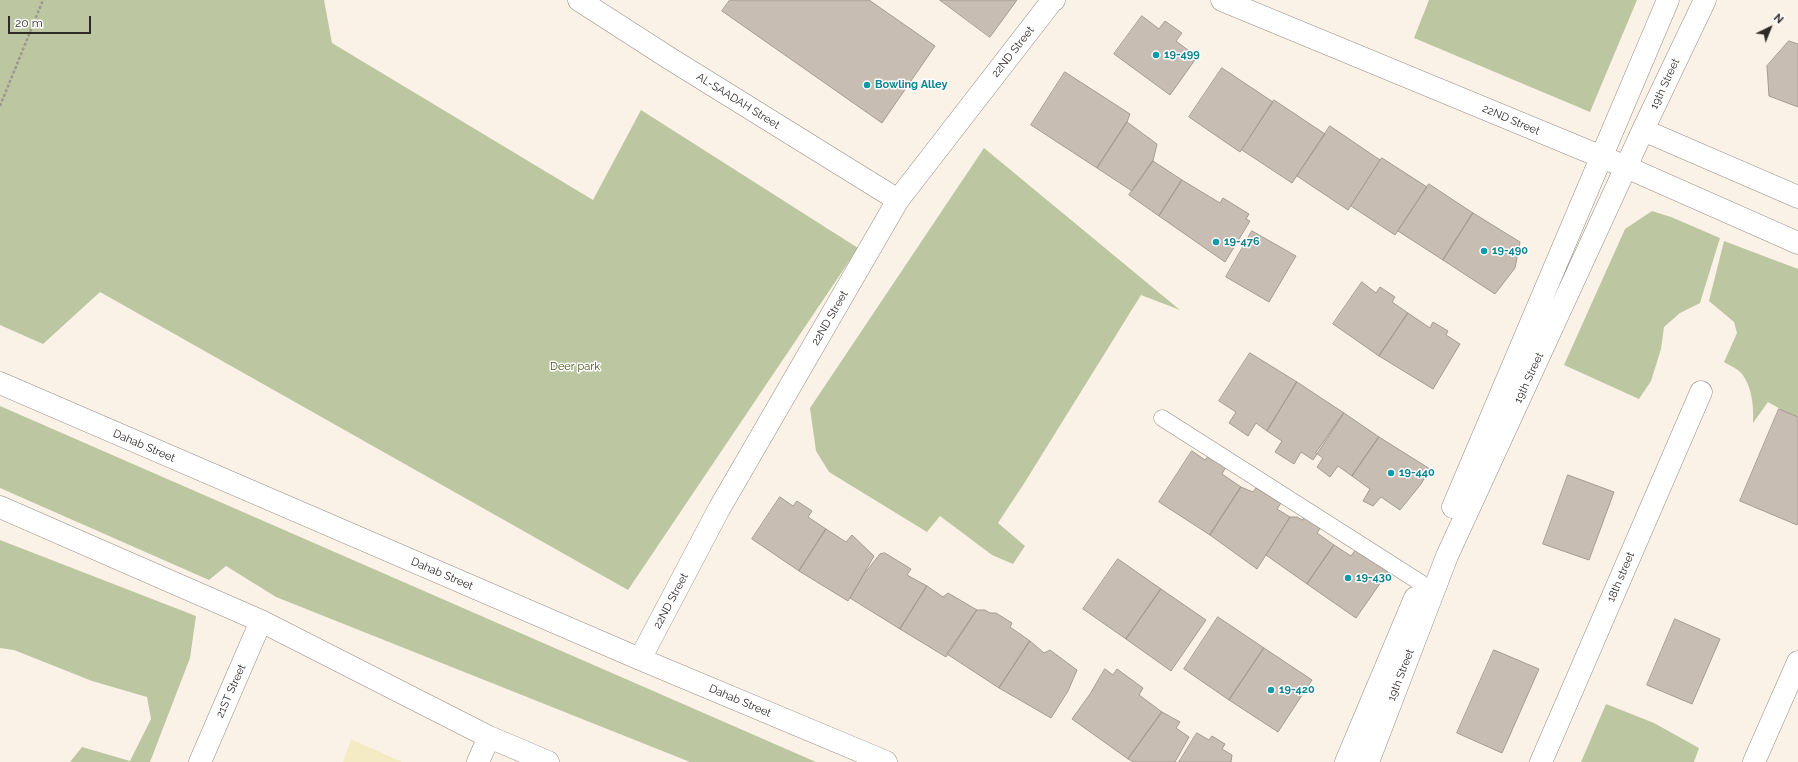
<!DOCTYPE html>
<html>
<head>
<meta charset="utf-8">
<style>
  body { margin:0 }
  #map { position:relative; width:1798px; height:762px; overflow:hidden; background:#fbf2e7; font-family:Raleway,sans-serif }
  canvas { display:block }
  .north { position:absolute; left:1750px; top:8px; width:40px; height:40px; -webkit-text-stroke:3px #fff; paint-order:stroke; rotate:43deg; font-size:11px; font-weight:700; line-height:16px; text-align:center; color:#2e2a26 }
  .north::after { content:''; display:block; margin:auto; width:14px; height:18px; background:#2e2a26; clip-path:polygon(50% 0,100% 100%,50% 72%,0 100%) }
  .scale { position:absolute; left:8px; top:16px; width:83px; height:18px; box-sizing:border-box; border:2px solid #2e2a26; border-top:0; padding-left:5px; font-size:12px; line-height:14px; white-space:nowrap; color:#2e2a26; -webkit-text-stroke:3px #fff; paint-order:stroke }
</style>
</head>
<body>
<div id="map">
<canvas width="1798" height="762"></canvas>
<div class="north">N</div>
<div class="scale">20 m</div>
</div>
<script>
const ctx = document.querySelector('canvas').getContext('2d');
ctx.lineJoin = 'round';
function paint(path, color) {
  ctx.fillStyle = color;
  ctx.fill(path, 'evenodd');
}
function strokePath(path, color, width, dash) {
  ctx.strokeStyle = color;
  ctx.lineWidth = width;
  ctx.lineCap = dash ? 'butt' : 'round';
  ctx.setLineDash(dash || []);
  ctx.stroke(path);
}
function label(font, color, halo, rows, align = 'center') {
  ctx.font = font + ' Raleway,sans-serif';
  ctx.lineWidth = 3;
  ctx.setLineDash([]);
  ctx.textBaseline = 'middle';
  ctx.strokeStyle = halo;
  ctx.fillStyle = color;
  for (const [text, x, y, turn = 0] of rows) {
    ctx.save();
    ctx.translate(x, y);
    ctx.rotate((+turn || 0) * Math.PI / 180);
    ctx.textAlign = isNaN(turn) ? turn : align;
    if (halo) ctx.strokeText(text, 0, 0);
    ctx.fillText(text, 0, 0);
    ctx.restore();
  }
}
const green = new Path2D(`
  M0,0H324L332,43L593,200L641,110L858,248L628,590L100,292L43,344L0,325Z
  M1429,0H1637L1590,112L1414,38Z
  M984,148L1180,310L1141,295L1025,482L998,523L1025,546L1013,564L992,555L940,516L927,532L829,472L816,451L810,408Z
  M1652,211L1671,217L1720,238L1700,303L1680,313L1664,327L1661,349L1651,381L1639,399L1564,365L1625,229Z
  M1724,241L1798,269V419L1768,402L1753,423C1754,407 1752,384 1740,372C1736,368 1729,365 1724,362L1737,333L1734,322L1709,301Z
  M0,406L816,762H690L276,597L226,566L209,580L0,488Z
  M0,540L196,616L190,658L150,762H70L82,747L130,761L151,719L147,697L92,681L14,650L0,648Z
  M1606,704L1654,723L1699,748L1694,762H1581Z`);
const sand = new Path2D(`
  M351,739L402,762H343Z`);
const building = new Path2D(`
  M730,0H869L935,46L882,123L722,11Z
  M940,0H1017L990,37Z
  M1142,16L1159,29L1165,21L1182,33L1176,41L1197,57L1170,95L1114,54Z
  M1789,41L1798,44V107L1769,96L1767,66Z
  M1222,68L1273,102L1240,152L1189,117Z
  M1065,72L1130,114L1127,122L1097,168L1031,125Z
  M1274,100L1325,134L1292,183L1242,150Z
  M1127,122L1157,144L1153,161L1132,191L1097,168Z
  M1330,126L1380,160L1348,210L1297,176Z
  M1382,158L1427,187L1395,235L1351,206Z
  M1153,161L1182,180L1159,216L1129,195Z
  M1182,180L1220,203L1223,198L1249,214L1246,219L1250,221L1225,262L1159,216Z
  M1429,184L1473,213L1443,260L1398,231Z
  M1473,213L1520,242L1515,268L1495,294L1443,260Z
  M1252,231L1296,256L1269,302L1226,277Z
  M1362,282L1376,293L1380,287L1395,297L1392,302L1408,313L1379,356L1333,324Z
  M1408,313L1430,328L1433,322L1448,331L1446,335L1460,344L1433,389L1379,356Z
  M1250,353L1297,382L1267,431L1256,423L1248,436L1229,423L1236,412L1219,401Z
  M1297,382L1344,413L1313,460L1301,452L1294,464L1275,452L1282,441L1267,431Z
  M1779,409L1798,417V522L1797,525L1740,501Z
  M1344,413L1379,437L1352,476L1338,466L1330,477L1317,467L1323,458L1316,453Z
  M1379,437L1430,469L1421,484L1400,510L1381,497L1373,506L1363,501L1370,489L1352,476Z
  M1192,451L1205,460L1210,454L1227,465L1222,474L1241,487L1210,535L1159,502Z
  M1568,475L1614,492L1589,560L1543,544Z
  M1241,487L1253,492L1256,488L1281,503L1277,509L1290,517L1257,569L1210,535Z
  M780,497L793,506L797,501L812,511L808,517L826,529L799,571L752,539Z
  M1306,515L1322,525L1317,533L1334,545L1307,584L1266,555L1290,517H1297L1302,520Z
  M826,529L846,542L852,535L874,556L848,601L799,571Z
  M1334,545L1351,556L1356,549L1388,572L1356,618L1307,584Z
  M885,553L911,569L907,575L927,586L900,629L850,598L864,574L880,554Z
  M1118,559L1161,589L1126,639L1083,609Z
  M927,586L943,597L948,593L977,610L946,657L900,629Z
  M1161,589L1206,620L1171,671L1126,639Z
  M977,610H985L990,613H996L1012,623L1010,627L1030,641L999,688L947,654Z
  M1218,617L1264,648L1229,700L1184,669Z
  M1675,619L1720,639L1692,704L1647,685Z
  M1030,641L1044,653L1050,650L1077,670L1068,691L1051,718L999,688Z
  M1264,648L1312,680L1278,732L1229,700Z
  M1494,650L1539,669L1502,753L1457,733Z
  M1105,669L1113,675L1117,669L1143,688L1139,695L1162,712L1128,759L1072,719L1090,694Z
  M1162,712L1180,722L1176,728L1189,737L1175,762H1134L1128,759Z
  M1197,733L1209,740L1212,736L1225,744L1222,749L1232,755L1231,762H1179Z`);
const path = new Path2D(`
  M0,106L43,0`);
const lane = new Path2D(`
  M1162,418L1421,583`);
const street = new Path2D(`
  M579,0L669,58L898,200
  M1222,0L1626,167L1798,243
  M1643,130L1798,197
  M0,383L640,659L886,762
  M0,507L261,621L489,737L548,762
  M1453,507L1668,0
  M640,659L719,509L898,200L1052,1L1054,0
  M200,762L261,621
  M478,762L489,737
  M1346,762L1415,598
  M1368,762L1447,556L1643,130L1705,0
  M1541,762L1701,392
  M1754,762L1798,662`);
const markers = [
  [1156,55,4,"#0f9aa8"],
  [867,85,4,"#0f9aa8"],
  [1216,242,4,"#0f9aa8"],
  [1484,251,4,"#0f9aa8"],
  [1391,473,4,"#0f9aa8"],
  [1348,578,4,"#0f9aa8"],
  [1271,690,4,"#0f9aa8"]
];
const streetNames = [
  ["22ND Street",1013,52,-52],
  ["19th Street",1665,84,-65],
  ["AL-SAADAH Street",738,101,32],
  ["22ND Street",1511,120,23],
  ["22ND Street",830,318,-60],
  ["19th Street",1529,378,-65],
  ["Dahab Street",144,446,23],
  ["Dahab Street",442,574,23],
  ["18th street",1621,577,-67],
  ["22ND Street",671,601,-62],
  ["19th Street",1401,675,-69],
  ["21ST Street",231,691,-66],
  ["Dahab Street",740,701,23]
];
const cultureNames = [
  ["19-499",1164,55],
  ["Bowling Alley",875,85],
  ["19-476",1224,242],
  ["19-490",1492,251],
  ["19-440",1399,473],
  ["19-430",1356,578],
  ["19-420",1279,690]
];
const parkNames = [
  ["Deer park",575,367]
];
paint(green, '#bcc7a1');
paint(sand, '#f4eac4');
paint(building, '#c7bdb3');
strokePath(building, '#a49b91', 1);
strokePath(lane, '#948b82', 17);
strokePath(street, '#948b82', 23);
strokePath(path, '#9f9890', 2.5, [3, 2]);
strokePath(lane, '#fff', 16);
strokePath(street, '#fff', 22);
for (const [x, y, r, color] of markers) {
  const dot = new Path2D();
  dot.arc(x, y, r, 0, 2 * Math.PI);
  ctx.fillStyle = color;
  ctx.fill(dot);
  strokePath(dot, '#fff', 1.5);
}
label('11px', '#2e2a26', '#fff', streetNames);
label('bold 11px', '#0d838f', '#fff', cultureNames, 'left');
label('11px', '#465414', '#fff', parkNames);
</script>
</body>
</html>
